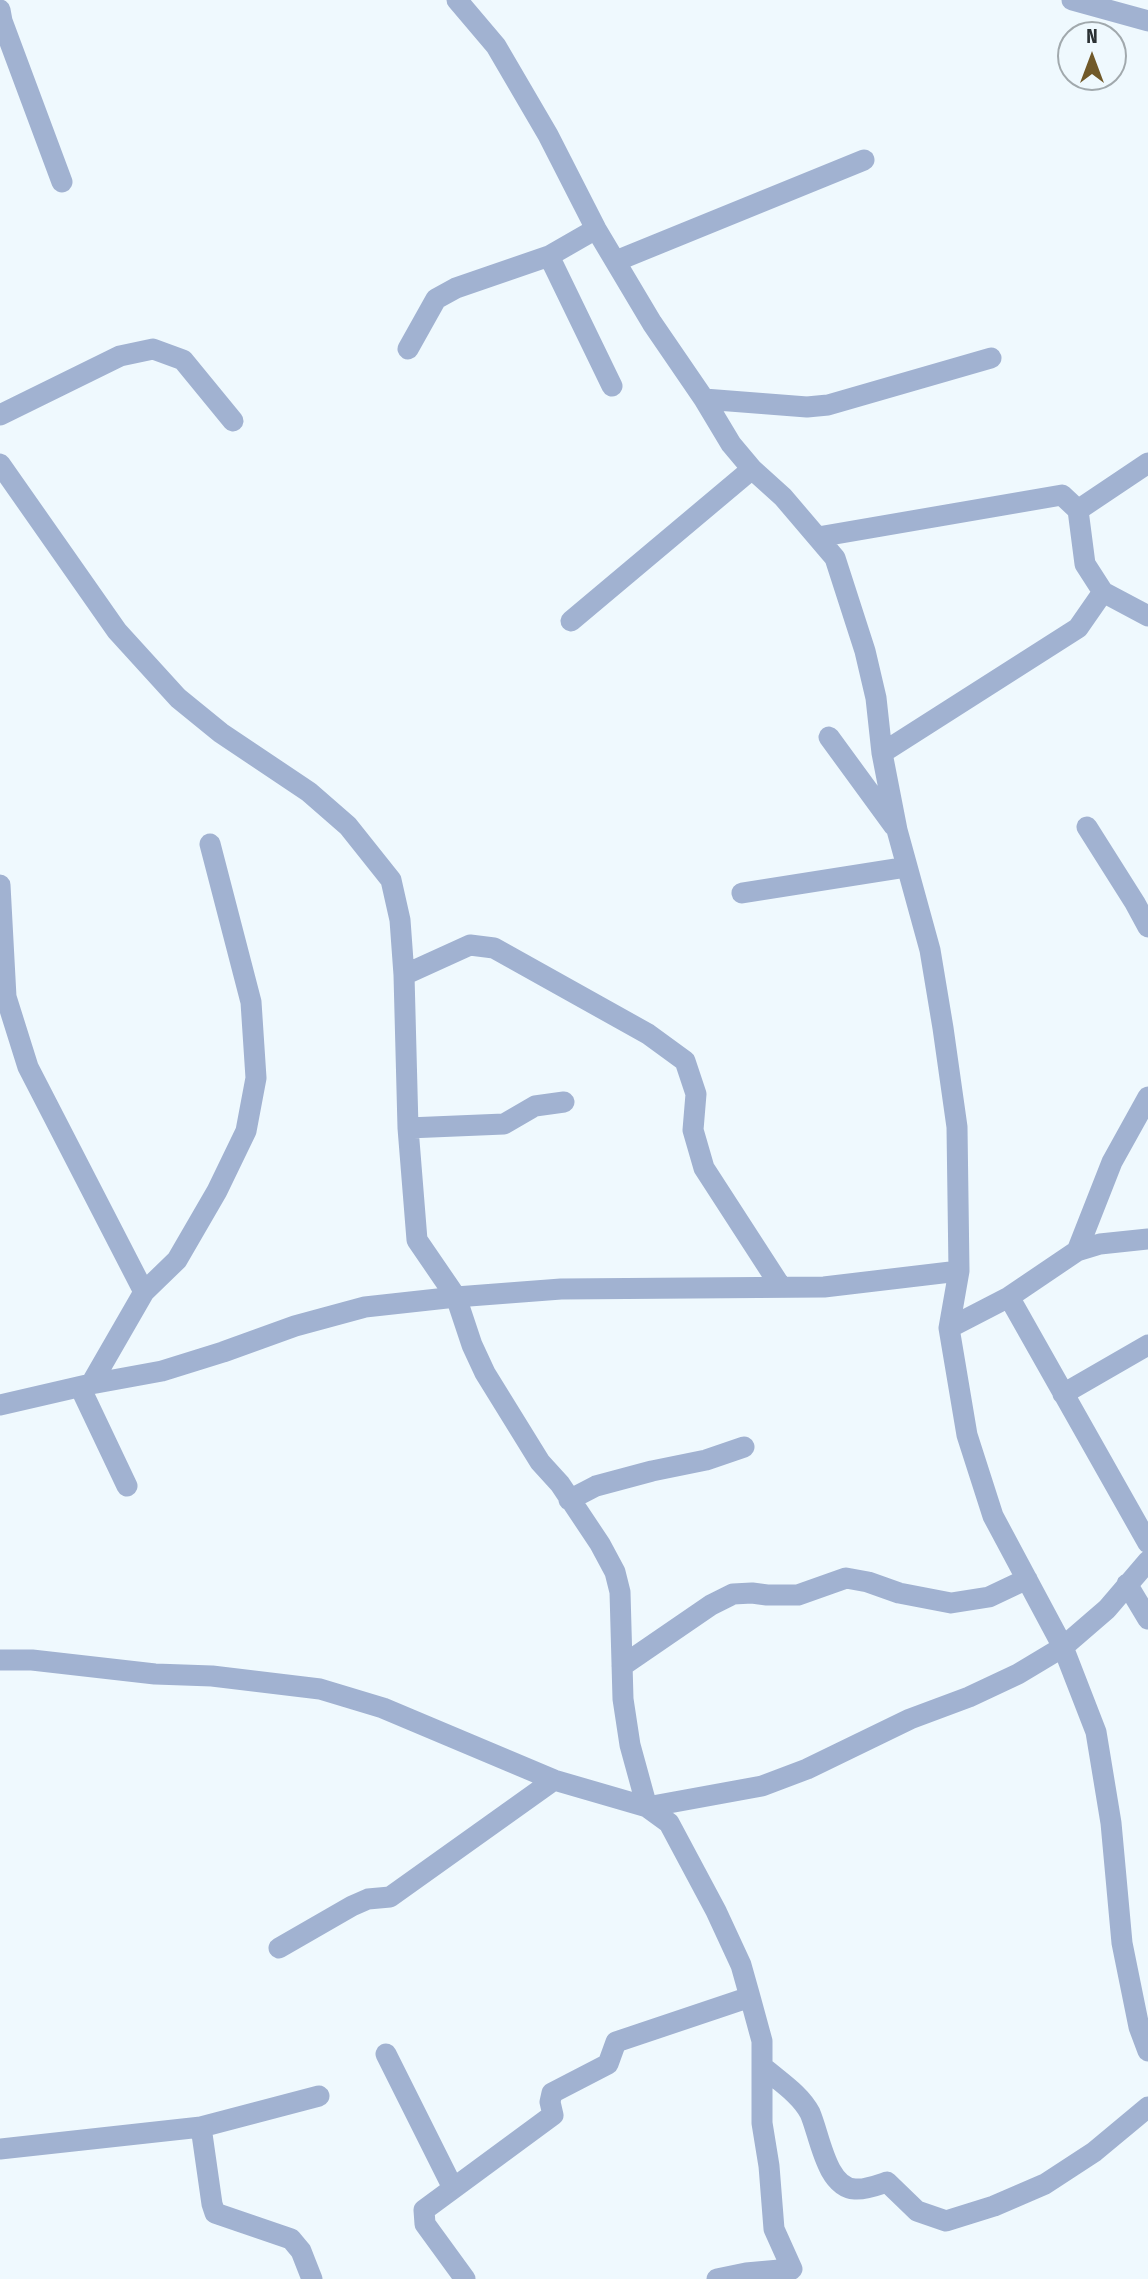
<!DOCTYPE html>
<html>
<head>
<meta charset="utf-8">
<style>
  body { margin:0 }
  #map { position:relative; width:1148px; height:2279px; overflow:hidden; background:#eff9fe; font-family:"Fira Sans Condensed",sans-serif }
  canvas { display:block }
  .north { position:absolute; left:1057px; top:21px; width:70px; height:70px; box-sizing:border-box; background:#eff9fe; border:2px solid #a1a9ad; border-radius:50%; rotate:0deg; font-size:19px; font-weight:700; line-height:28px; text-align:center; color:#2b3134 }
  .north::after { content:''; display:block; margin:auto; width:24px; height:32px; background:#705929; clip-path:polygon(50% 0,100% 100%,50% 72%,0 100%) }
</style>
</head>
<body>
<div id="map">
<canvas width="1148" height="2279"></canvas>
<div class="north">N</div>
</div>
<script>
const ctx = document.querySelector('canvas').getContext('2d');
ctx.lineJoin = 'round';
function strokePath(path, color, width, dash) {
  ctx.strokeStyle = color;
  ctx.lineWidth = width;
  ctx.lineCap = dash ? 'butt' : 'round';
  ctx.setLineDash(dash || []);
  ctx.stroke(path);
}
const street = new Path2D(`
  M457,0L496,46L548,135L596,229L652,323L704,399L731,444L752,469L783,497L835,558L865,651L876,698L882,753L897,830L930,950L943,1028L957,1127L959,1271L949,1328L967,1435L993,1516L1063,1647L1096,1732L1111,1823L1122,1943L1139,2027L1148,2051
  M1072,0L1148,21
  M0,10L2,21L62,182
  M549,256L612,386
  M616,261L864,160
  M408,349L436,299L456,288L549,256L596,229
  M704,399L807,407L828,405L991,358
  M0,415L120,356L153,349L183,360L233,421
  M0,464L117,631L178,698L221,733L309,792L348,826L391,880L400,920L404,975L408,1128L417,1240L456,1297L472,1345L485,1373L540,1462L560,1484L600,1544L615,1572L620,1592L623,1699L630,1745L647,1807L762,1786L807,1769L910,1719L969,1697L1018,1674L1063,1647L1107,1609L1148,1561
  M1078,510L1148,463
  M818,537L1062,495L1078,510L1085,564L1103,592L1148,616
  M571,621L752,469
  M829,737L894,826
  M882,753L1078,628L1103,592
  M1087,827L1135,903L1148,927
  M0,885L6,997L28,1067L144,1292
  M742,893L907,867
  M404,975L470,945L494,948L648,1034L685,1061L696,1094L693,1130L704,1168L781,1287
  M408,1128L504,1124L535,1106L564,1102
  M1077,1251L1112,1162L1148,1097
  M1009,1297L1148,1543
  M949,1328L1009,1297L1077,1251L1100,1244L1148,1239
  M91,1384L144,1292L177,1260L217,1191L246,1131L256,1078L251,1002L210,844
  M80,1387L127,1486
  M1063,1394L1148,1345
  M0,1405L91,1384L162,1371L223,1352L295,1326L365,1307L456,1297L561,1289L824,1287L959,1271
  M569,1500L596,1486L652,1471L706,1460L744,1447
  M1127,1584L1148,1619
  M0,1660H32L155,1674L212,1676L320,1689L383,1708L554,1780L647,1807L669,1823L716,1911L741,1965L750,1997L762,2041V2123L769,2166L774,2229L792,2269L776,2279
  M622,1666L711,1605L733,1594L752,1593L767,1595H798L846,1578L868,1582L899,1593L951,1603L989,1597L1027,1579
  M279,1948L352,1906L368,1899L390,1897L554,1780
  M386,2054L453,2188
  M763,2067C779,2081 800,2094 810,2113C820,2136 826,2187 855,2189C865,2190 878,2185 887,2182L917,2211L946,2221L994,2206L1045,2184L1094,2152L1148,2107
  M201,2127L212,2204L215,2213L291,2239L301,2251L312,2279
  M0,2149L201,2127L319,2096
  M465,2279L425,2224L424,2210L553,2115L550,2102L552,2093L608,2064L616,2042L750,1997
  M717,2279L746,2273L791,2269`);
strokePath(street, '#a1b2d1', 21);
</script>
</body>
</html>
